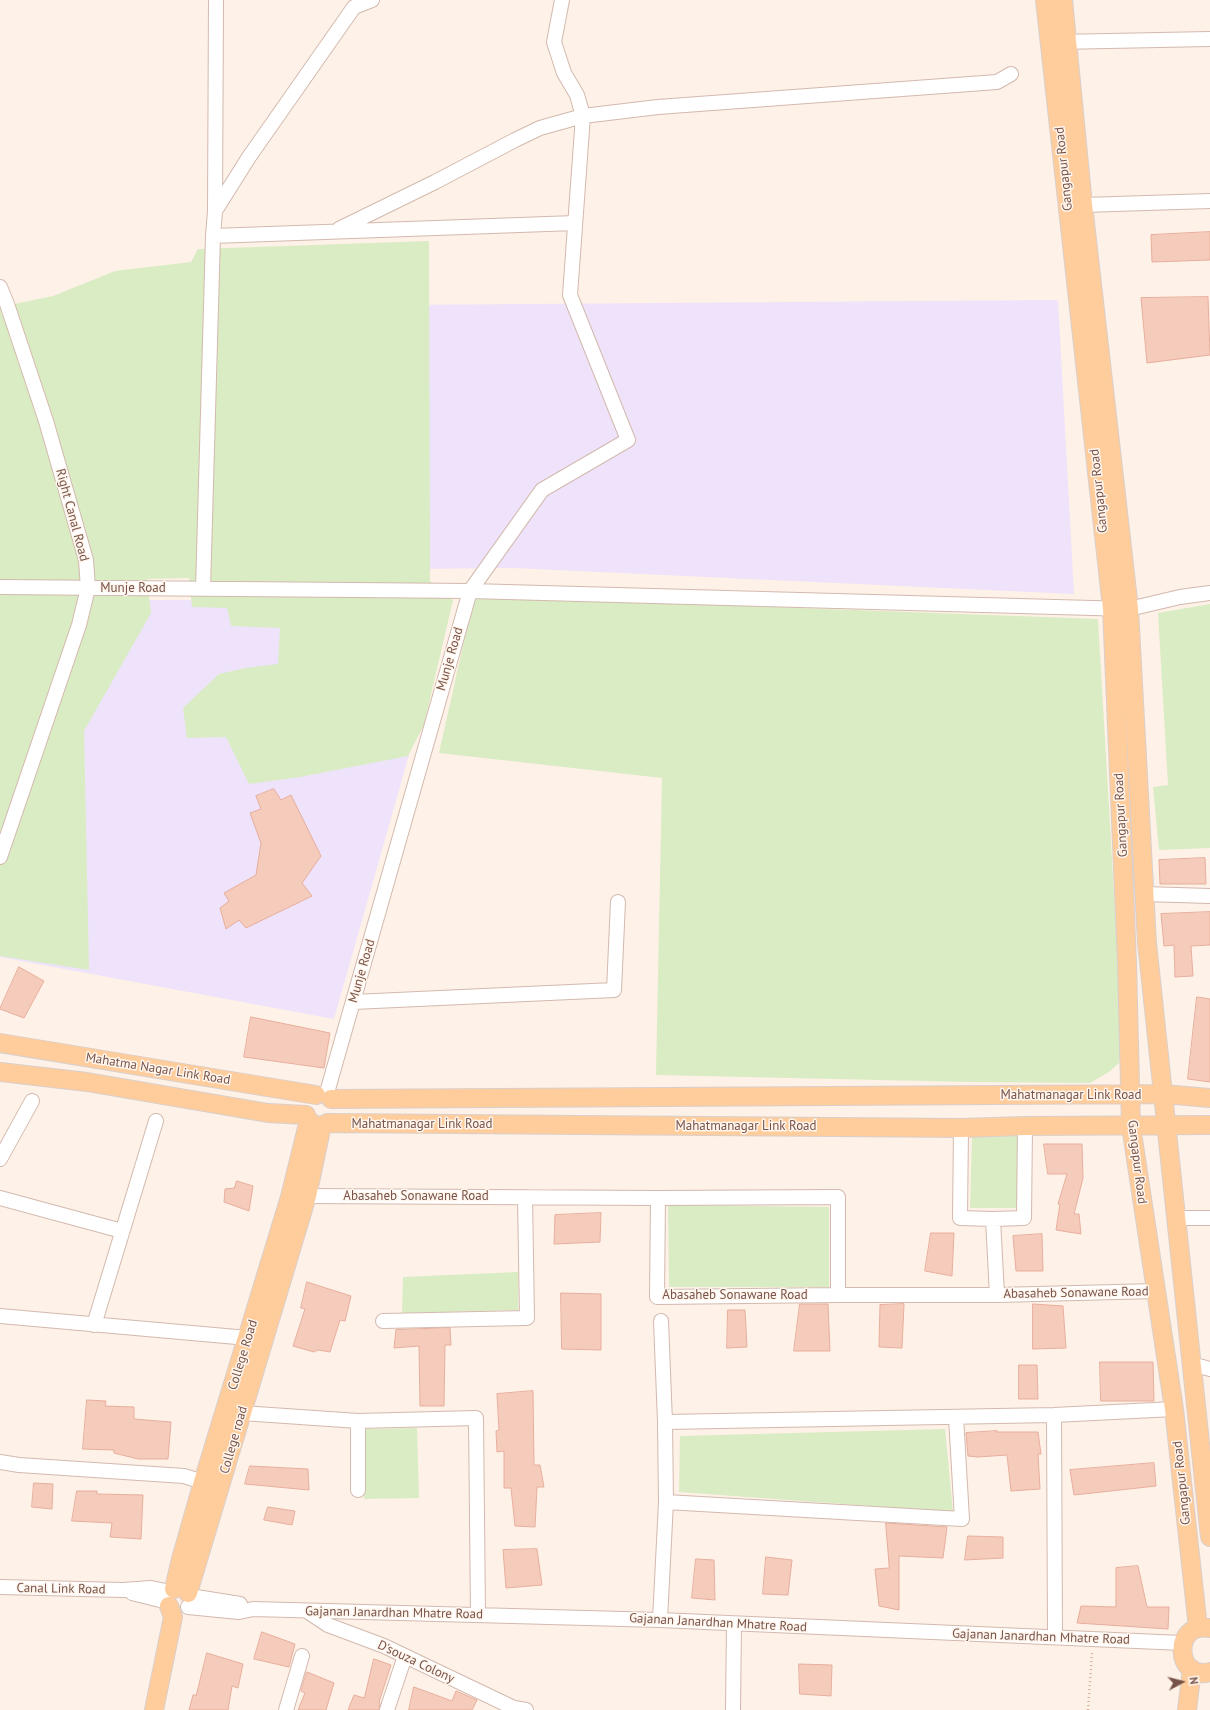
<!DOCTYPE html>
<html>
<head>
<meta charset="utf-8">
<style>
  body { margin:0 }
  #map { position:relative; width:1210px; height:1710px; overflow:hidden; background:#fef1e7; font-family:"PT Sans",sans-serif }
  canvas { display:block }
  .north { position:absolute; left:1162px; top:1662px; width:40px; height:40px; -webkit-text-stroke:3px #fff6ee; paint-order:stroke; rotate:83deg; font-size:11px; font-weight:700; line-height:16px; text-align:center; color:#795349 }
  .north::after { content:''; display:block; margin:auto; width:14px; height:18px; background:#795349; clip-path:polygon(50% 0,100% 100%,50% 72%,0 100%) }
</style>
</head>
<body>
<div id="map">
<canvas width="1210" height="1710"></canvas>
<div class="north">N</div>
</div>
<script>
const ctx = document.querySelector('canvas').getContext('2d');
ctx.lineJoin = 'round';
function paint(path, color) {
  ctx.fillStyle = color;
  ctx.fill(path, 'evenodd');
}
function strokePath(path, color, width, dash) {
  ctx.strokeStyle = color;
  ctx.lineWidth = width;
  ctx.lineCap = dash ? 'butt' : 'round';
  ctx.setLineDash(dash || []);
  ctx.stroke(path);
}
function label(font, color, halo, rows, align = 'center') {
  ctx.font = font + ' "PT Sans",sans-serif';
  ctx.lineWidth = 3;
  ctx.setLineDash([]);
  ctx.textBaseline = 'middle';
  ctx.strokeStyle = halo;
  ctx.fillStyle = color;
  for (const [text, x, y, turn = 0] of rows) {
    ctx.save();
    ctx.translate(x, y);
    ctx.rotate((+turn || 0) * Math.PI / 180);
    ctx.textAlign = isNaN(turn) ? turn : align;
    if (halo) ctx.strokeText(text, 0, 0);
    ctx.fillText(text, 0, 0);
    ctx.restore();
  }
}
const education = new Path2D(`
  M1058,300L1074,594L512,568L415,569L395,305Z
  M95,600H453L334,1019L0,957V880Z`);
const green = new Path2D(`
  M429,241L430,581L453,600L424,725L408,756L300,777L249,784L226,737L187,738L183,708L219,674L246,668L278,664L280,628L231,626L227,608L192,607L189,578L147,579L151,613L84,731L89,970L0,956V307L53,296L115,271L191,262L198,249Z
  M474,596L1098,619L1123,1047L1119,1063L1109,1072L1090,1083L970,1082L656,1075L662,778L439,753Z
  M1210,604V848L1159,850L1153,787L1168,785L1158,613Z
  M1017,1136V1208H970L972,1137Z
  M668,1205L829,1207V1287H669Z
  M518,1272V1310L402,1313L403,1277Z
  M417,1428L419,1498L364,1499L365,1429Z
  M945,1429L953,1512L679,1492L680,1436Z`);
const building = new Path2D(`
  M1210,232V260L1152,262L1151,235Z
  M1208,297L1210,355L1147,363L1141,298Z
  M274,789L281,800L291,795L321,856L302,883L312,896L246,928L239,920L226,929L220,908L229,901L224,893L256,875L261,843L250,813L261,809L256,796Z
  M1205,858L1206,884H1160L1159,860Z
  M1210,912V945L1191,946L1193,976L1175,977L1174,945L1164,946L1161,914Z
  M19,967L44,981L24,1018L0,1009Z
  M1197,997L1210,999V1082L1188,1079Z
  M251,1017L330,1033L324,1068L244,1057Z
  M1044,1144H1082L1083,1178L1074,1214H1079L1081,1234L1056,1230L1060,1204H1058L1067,1174H1048Z
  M237,1181L253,1186L249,1211L224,1202L225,1189L234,1188Z
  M601,1213L600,1242L554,1244L555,1215Z
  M931,1233H954L952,1276L925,1271Z
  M1042,1234L1043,1271H1016L1013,1236Z
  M307,1282L351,1296L345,1321L340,1320L330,1352L318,1350L314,1352L293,1346L305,1309L301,1308Z
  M561,1293L601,1294V1350L562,1349Z
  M800,1304H828L830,1351H794Z
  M904,1304L902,1348L879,1347L880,1305Z
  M1033,1304L1063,1306L1066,1348L1033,1349Z
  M728,1310H745L747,1347L727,1348Z
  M450,1328L451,1345H445L444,1406H420L419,1346L394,1348L396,1330Z
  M1100,1362H1153L1154,1401H1101Z
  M1019,1365H1037L1038,1399H1019Z
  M533,1391L534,1465H540L544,1487H537L535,1527L515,1526L511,1488H504V1451L497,1452L496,1431L499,1430L497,1394Z
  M87,1400L106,1401L105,1406L134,1407V1419L171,1422L168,1459H138L114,1453V1450L83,1449Z
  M997,1431V1432H1038L1041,1454H1038L1040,1489L1011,1491L1007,1455L978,1457L968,1456L966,1433Z
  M1154,1463L1156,1486L1074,1495L1070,1470Z
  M250,1466L308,1469L309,1490L245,1484Z
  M34,1483L53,1484L52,1509L32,1507Z
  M77,1491H97V1494L143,1495L141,1539L110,1537L112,1523L72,1521Z
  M268,1507L295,1511L292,1525L264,1520Z
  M886,1523L947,1527L943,1558L899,1556V1610L879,1606L875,1569L889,1568Z
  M968,1536L1003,1537V1558L965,1560Z
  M537,1549L542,1585L506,1588L503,1550Z
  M766,1557L792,1560L788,1595L763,1594Z
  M696,1559L714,1560L715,1600L692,1598Z
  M1138,1566L1147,1607H1169L1168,1629L1077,1623L1081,1606L1116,1607V1568Z
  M262,1632L295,1644L289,1667L254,1659Z
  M207,1653L243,1664L238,1688L232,1686L228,1710H189L193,1695H196Z
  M374,1659L391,1665L379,1702L380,1703L379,1710H348L354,1695L364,1698Z
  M799,1664L832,1665L831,1696L800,1694Z
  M307,1672L334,1683L326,1710H298L305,1693L301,1691Z
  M414,1687L452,1701L456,1691L477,1700L472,1710H409Z`);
const path = new Path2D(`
  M1088,1710L1092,1653`);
const minor = new Path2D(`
  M1058,42L1210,39
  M1083,205L1210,201
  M215,211L216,0
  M339,229L435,182L515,140L540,128L583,116L577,95L564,73L554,42L562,0
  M213,236L215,211L249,157L354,7L372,0
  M0,287L7,304L46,421L86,560L88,588L79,625L0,857
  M0,587L470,591L1129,609L1180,597L1210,593
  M203,589L213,236L575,223
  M1144,894L1210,896
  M353,1002L614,990L618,902
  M326,1096L470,591L542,490L628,440L570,295L583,116L658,107L997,82L1011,74
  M961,1128L960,1218L993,1219L997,1295
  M0,1159L32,1101
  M307,1196L658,1198L838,1197V1295H997L1156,1291
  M0,1198L122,1231
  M658,1198L657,1297L838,1295
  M1175,1218H1210
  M993,1219L1024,1218L1025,1126
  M0,1316L248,1338
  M383,1321L527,1318L525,1197
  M661,1321L665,1422
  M94,1325L156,1121
  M1191,1364L1210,1369
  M242,1413L358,1421L476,1418L478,1615
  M1054,1415L1055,1637
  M358,1421V1490
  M0,1462L19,1465L184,1476L203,1482
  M666,1502L962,1519L956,1417
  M0,1587L123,1590L151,1588L171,1592
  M132,1593L168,1602
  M190,1596L240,1604
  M188,1607L239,1612L253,1609L660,1620L1182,1643
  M307,1611L328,1625L384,1646L514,1708L526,1710
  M660,1620L666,1502L665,1422L1054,1415L1174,1409
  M286,1710L302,1656
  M387,1710L405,1656
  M733,1710L734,1624`);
const major = new Path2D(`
  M1045,0L1112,608L1127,962L1131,1126L1174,1409L1198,1628
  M1063,0L1083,205L1129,609L1147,943L1210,1537
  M0,1043L316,1095
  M0,1072L87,1082L268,1113L306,1115
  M331,1099L1163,1094L1210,1098
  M327,1123L961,1128L1025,1126L1210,1125
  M174,1589L181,1559L203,1482L290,1197L309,1120
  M188,1593L307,1196L322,1125
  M1209,1628C1172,1621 1175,1682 1210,1672
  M154,1710L173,1617L169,1606
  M1187,1710L1192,1669`);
const streetNames = [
  ["Gangapur Road",1064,169,-96],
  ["Gangapur Road",1099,491,-96],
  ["Right Canal Road",72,515,75],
  ["Munje Road",133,588],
  ["Munje Road",450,659,-74],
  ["Gangapur Road",1121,815,-93],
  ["Munje Road",362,971,-74],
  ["Mahatma Nagar Link Road",158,1069,9],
  ["Mahatmanagar Link Road",1071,1095],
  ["Mahatmanagar Link Road",422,1124],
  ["Mahatmanagar Link Road",746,1126],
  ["Gangapur Road",1137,1162,83],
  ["Abasaheb Sonawane Road",416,1196],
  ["Abasaheb Sonawane Road",1076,1293,-1],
  ["Abasaheb Sonawane Road",735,1295],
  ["College Road",243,1355,-73],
  ["College road",234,1440,-74],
  ["Gangapur Road",1182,1483,-96],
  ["Canal Link Road",61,1589,1],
  ["Gajanan Janardhan Mhatre Road",394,1613,1],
  ["Gajanan Janardhan Mhatre Road",718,1623,3],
  ["Gajanan Janardhan Mhatre Road",1041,1637,2],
  ["D'souza Colony",416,1662,25]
];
paint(education, '#eee3fa');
paint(green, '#daecc4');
paint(building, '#f5cbbc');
strokePath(building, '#e8ae9c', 1);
strokePath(minor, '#d3b9ae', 16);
strokePath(major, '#d9cfcc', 20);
strokePath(path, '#daae9f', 2.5, [1, 3]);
strokePath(minor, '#fff', 14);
strokePath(major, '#ffcc9c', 18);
label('13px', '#795349', '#fff6ee', streetNames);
</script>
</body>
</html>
